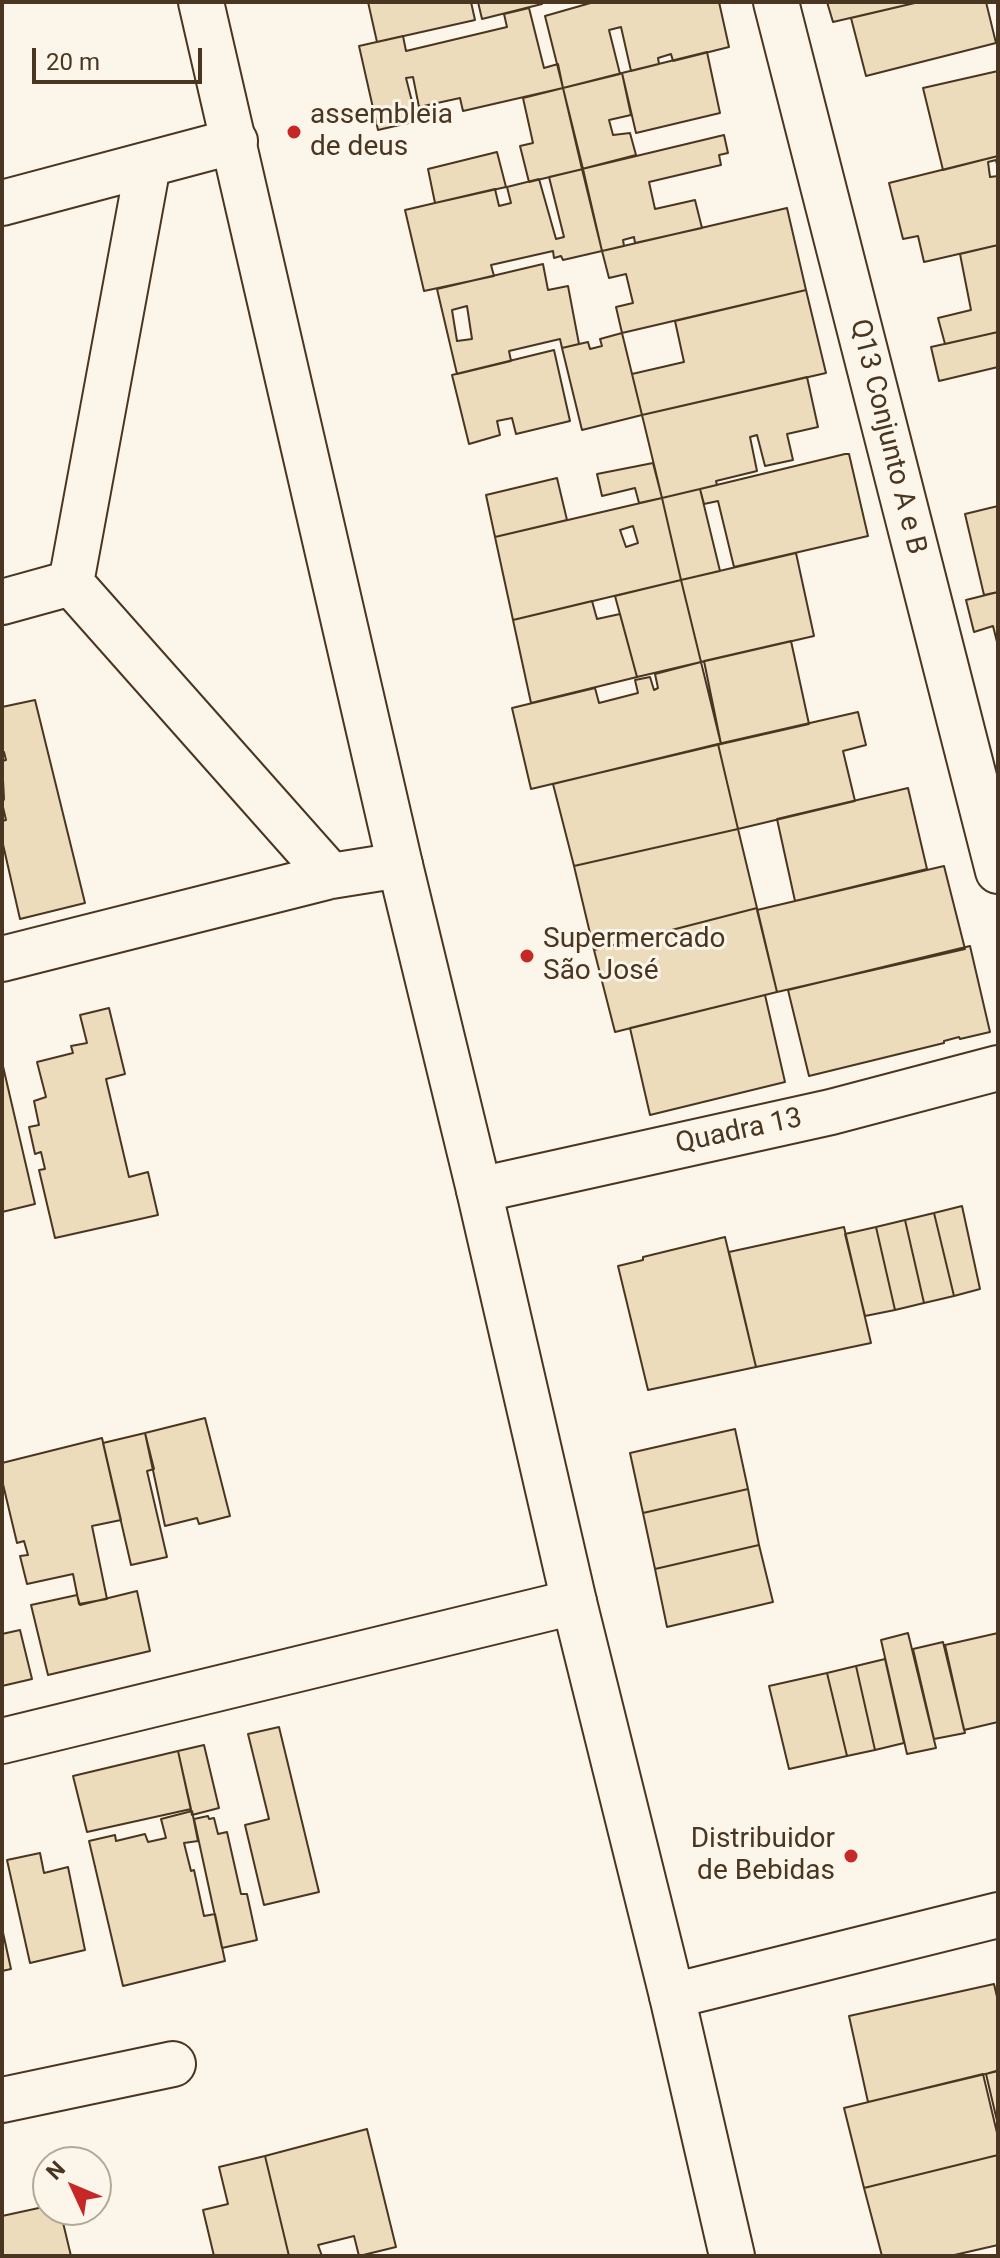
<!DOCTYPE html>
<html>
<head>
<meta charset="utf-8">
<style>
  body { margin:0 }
  #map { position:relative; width:1000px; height:2258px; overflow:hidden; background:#fbf6e9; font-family:Roboto,sans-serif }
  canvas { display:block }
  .frame { position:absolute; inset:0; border:4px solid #4a3520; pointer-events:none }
  .north { position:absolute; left:32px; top:2146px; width:80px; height:80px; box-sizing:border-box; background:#fbf6e9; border:2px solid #b4a999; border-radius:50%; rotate:314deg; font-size:22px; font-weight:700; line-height:32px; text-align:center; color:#4a3520 }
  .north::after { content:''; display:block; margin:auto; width:28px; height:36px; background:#c62828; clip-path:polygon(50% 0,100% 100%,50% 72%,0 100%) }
  .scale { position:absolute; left:32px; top:48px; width:170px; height:36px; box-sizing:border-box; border:4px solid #4a3520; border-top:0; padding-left:10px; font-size:24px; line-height:28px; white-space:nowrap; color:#4a3520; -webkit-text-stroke:6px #fbf6e9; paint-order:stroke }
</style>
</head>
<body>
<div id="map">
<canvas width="1000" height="2258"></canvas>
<div class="frame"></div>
<div class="north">N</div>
<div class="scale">20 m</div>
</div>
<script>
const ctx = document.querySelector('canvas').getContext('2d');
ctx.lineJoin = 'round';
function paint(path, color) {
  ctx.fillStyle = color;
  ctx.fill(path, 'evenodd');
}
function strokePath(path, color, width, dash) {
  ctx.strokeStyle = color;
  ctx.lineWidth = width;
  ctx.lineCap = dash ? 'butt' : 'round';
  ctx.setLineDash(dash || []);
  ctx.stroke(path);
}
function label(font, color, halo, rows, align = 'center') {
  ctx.font = font + ' Roboto,sans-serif';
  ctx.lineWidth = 6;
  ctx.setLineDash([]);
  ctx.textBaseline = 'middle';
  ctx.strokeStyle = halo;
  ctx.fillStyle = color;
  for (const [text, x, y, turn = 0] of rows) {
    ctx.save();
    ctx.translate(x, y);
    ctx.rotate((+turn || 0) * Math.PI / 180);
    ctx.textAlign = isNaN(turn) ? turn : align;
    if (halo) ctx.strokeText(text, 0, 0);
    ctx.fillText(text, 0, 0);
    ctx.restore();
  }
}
const building = new Path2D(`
  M368,2H471L475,20L377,42Z
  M478,2H542V4L482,19Z
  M594,2H719L729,47L673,61L671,54L658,58L659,64L631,71L621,27L609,30L620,74L563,88L545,16Z
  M827,2H919L833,22Z
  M919,2H986L996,43L866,76L851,18Z
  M529,8L544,68L558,64L563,88L463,111L460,98L419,107L413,77L406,78L417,121L378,130L359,46L403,36L406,51L507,27L504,14Z
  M707,52L720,113L636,133L622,73Z
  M998,71V156L943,170L923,88Z
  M622,73L631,115L609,120L613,135L630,133L636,155L582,169L563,88Z
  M563,88L583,169L529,182L520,146L533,143L523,98Z
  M724,135L728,153L719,155L721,165L649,182L655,209L695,200L702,228L635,243L634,237L623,240L624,246L602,251L582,169Z
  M497,152L506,187L435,203L428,169Z
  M998,156V169L996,160L988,162L990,177L998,176V245L924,262L918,236L903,239L889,183Z
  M583,169L602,251L563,260L561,256L554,258L553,251L491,265L494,276L424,291L405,210L495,189L499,206L511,203L507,187L539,179L556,239L564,237L549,177Z
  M787,208L806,290L622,333L616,307L633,303L626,274L609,278L602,251Z
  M998,245V332L945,344L938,318L971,310L960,254Z
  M543,264L548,290L568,286L579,344L562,348L560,339L509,351L511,361L457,374L437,289ZM467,306L472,339L457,341L452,310Z
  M806,290L826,373L642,415L632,374L684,362L675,321Z
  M998,332V367L939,381L931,347Z
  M622,333L642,415L582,430L562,348L588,342L590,349L602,346L600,339Z
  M554,350L570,421L516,434L512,418L497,421L500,435L469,444L452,375Z
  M807,377L818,427L787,434L793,460L765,466L757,435L750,437L757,471L716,481L717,485L662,498L642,415Z
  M845,454H849L868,536L734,567L718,501L704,504L700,489Z
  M653,463L662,498L639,503L635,488L602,496L597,474Z
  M557,478L567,520L495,537L486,495Z
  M700,489L720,571L681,580L662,498Z
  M662,498L681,580L513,620L495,537ZM633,526L638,543L626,547L620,530Z
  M998,506V592L984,595L965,514Z
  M796,553L814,636L701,662L681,580Z
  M681,580L701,662L637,677L615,596Z
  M998,592V646L993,626L974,632L966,600Z
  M592,601L597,619L620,614L637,677L531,703L513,620Z
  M791,641L809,724L721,744L704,661Z
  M701,662L721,744L531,789L512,708L595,688L599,703L638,693L635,680L650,677L654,690L658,688L655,674Z
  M35,700L85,903L20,919L2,840V821L6,820L2,803L4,799L2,761L6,760L4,752L2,753V707Z
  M858,712L866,745L843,751L855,801L738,829L718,744Z
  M718,744L738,829L574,866L553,784Z
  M908,788L927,869L795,901L777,819Z
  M738,829L757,908L594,950L574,866Z
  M944,866L965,949L777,992L757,910Z
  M757,908L777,992L615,1032L594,950Z
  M970,946L990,1032L960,1039L959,1037L944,1041V1043L809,1076L788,990Z
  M765,995L785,1082L650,1115L630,1028Z
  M109,1008L125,1074L106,1079L129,1177L148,1172L158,1215L55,1238L39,1170L45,1169L41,1152L35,1154L29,1127L39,1125L34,1101L46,1097L37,1062L73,1053L71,1046L87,1043L80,1015Z
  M2,1062L35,1204L2,1212Z
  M962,1206L980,1289L954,1296L934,1213Z
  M934,1213L954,1296L924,1303L905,1220Z
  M905,1220L924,1303L895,1310L876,1227Z
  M844,1227L871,1343L756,1367L729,1252Z
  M876,1227L895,1310L865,1316L845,1234Z
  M725,1237L756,1367L648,1390L618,1266L643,1260V1257Z
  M205,1418L230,1516L199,1524L197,1518L165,1526L145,1433Z
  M735,1429L748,1489L643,1513L630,1453Z
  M145,1433L154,1469L147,1471L167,1557L131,1565L103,1443Z
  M102,1438L121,1520L92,1526L107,1599L79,1604L73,1574L27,1584L20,1556L28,1555L24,1541L17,1543L2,1480V1463Z
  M748,1489L759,1545L655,1569L643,1513Z
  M759,1545L773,1602L667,1627L655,1569Z
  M137,1591L150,1651L48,1675L31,1605L77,1595L80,1605Z
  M20,1630L32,1679L2,1686V1634Z
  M908,1633L936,1748L907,1754L881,1640Z
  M998,1633V1722L964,1730L945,1645Z
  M943,1642L965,1733L934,1739L913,1649Z
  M885,1659L904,1743L875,1750L856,1666Z
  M856,1666L875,1750L847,1756L827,1673Z
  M827,1673L847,1756L789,1769L769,1686Z
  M279,1727L319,1892L264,1905L245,1825L269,1819L248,1734Z
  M204,1745L219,1808L192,1815L178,1751Z
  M178,1751L191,1809L87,1832L73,1776Z
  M192,1811L198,1841L184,1843L191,1871L194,1870L204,1916L215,1914L225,1961L123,1986L89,1841L115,1835L116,1841L145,1834L148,1842L166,1838L161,1819Z
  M208,1816L209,1819L214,1818L218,1834L227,1832L241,1894H247L257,1940L222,1948L194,1819Z
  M40,1853L44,1873L68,1867L85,1950L30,1963L7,1860Z
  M2,1928L11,1969L2,1971Z
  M994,1984L998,2001V2071L868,2102L849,2016Z
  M996,2071H998V2125L986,2074Z
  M983,2074L998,2137V2155L864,2188L844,2108Z
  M367,2129L396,2247L359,2256L354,2236L318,2245L322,2256H289L265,2156Z
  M998,2155V2245L950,2256H882L864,2188Z
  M265,2156L289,2256H214L203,2210L228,2204L219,2167Z
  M48,2206V2210H60L71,2256H2V2216Z`);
const street = new Path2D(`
  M776,2L998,871
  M2,203L235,141
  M71,583L148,165
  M71,583L331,876
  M2,602L71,583
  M2,959L331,876L400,865
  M479,1190L831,1112L998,1068
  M2,1741L574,1602
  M672,1996L998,1915
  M2,2100L173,2064`);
const secondary = new Path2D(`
  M201,2L400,865L479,1190L574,1602L672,1996L732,2256`);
const markers = [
  [294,132,8,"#c62828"],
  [527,956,8,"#c62828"],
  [851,1856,8,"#c62828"]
];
const poiNames = [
  ["assembleia",310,116],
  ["de deus",310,148],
  ["Supermercado",543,940],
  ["São José",543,972],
  ["Distribuidor",835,1840,"right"],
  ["de Bebidas",835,1872,"right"]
];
const streetNames = [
  ["Q13 Conjunto A e B",887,437,76],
  ["Quadra 13",739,1132,-12]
];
paint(building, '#ecdcbc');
strokePath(building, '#4a3520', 2);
strokePath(street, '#4a3520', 48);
strokePath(secondary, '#4a3520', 48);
strokePath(street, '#fbf6e9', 44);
strokePath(secondary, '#fbf6e9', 44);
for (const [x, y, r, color] of markers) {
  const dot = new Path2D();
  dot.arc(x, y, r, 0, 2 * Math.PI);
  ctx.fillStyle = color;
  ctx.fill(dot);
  strokePath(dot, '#fbf6e9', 3);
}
label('28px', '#4a3520', '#fbf6e9', poiNames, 'left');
label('28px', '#4a3520', '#fbf6e9', streetNames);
</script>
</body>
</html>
